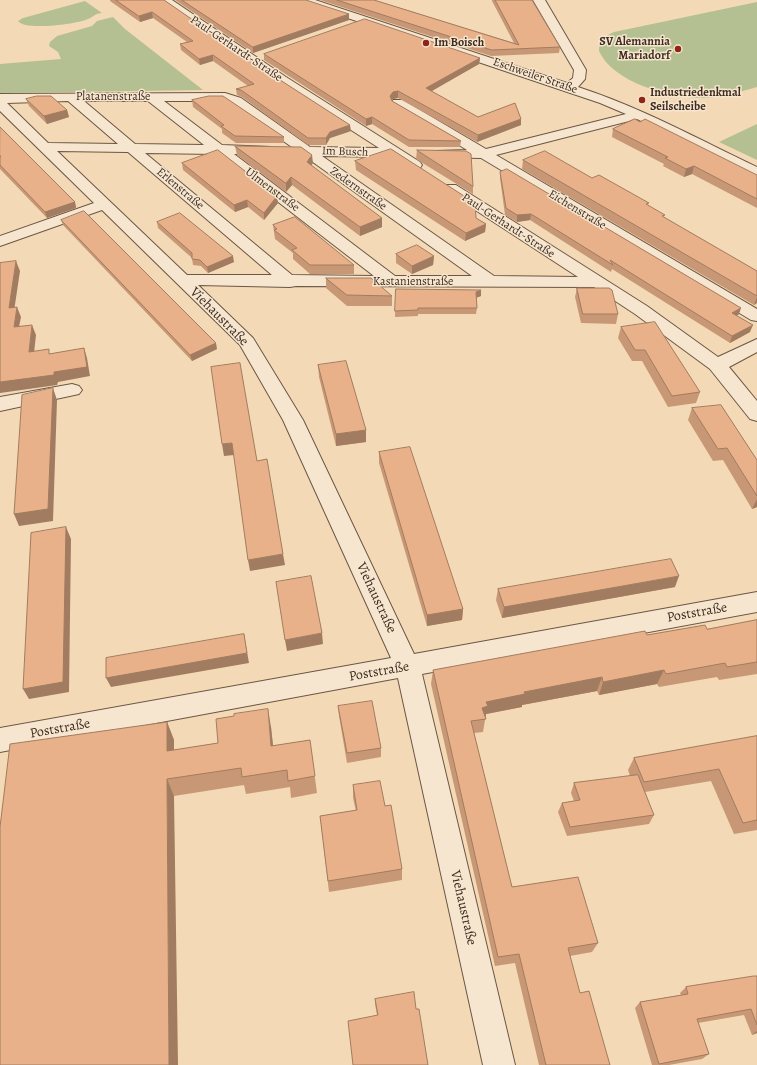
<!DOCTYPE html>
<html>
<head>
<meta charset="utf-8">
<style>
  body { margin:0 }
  canvas { display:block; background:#f3d9b5 }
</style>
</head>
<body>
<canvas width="757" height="1065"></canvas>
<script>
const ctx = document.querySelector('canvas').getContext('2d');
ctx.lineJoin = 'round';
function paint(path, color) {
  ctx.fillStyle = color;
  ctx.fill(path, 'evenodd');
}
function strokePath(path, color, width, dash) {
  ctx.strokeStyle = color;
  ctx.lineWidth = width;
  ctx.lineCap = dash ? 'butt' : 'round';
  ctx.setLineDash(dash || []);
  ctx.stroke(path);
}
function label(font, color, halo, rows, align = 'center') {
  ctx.font = font + ' Alegreya,serif';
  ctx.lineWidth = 3;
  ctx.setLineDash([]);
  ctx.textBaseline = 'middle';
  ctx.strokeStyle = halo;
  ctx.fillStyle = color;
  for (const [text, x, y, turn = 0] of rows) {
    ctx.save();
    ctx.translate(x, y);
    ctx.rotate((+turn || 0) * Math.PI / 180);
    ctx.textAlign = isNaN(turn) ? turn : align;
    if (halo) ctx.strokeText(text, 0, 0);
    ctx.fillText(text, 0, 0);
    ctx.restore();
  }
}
const green = new Path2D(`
  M85,1L102,13C96,13 93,17 88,19C78,24 24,31 18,21L23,18Z
  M757,2V87C739,92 721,98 703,98C671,98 613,83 599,51C599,41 605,36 614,32Z
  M113,17L125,29L203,90L0,93V64L61,59L58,52L49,46L50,42L57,36L92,26L97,21Z
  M757,124V160L719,142Z`);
const minor = new Path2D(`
  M159,0H172L286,77L420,162L422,165L420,168L415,169L393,157L322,156L494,276L578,277L446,191L444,188L446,185H456L647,306L718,357L757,339V352L729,367L757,401V421L750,419L710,369L635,314L594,287L296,286L290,287L198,285L253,338L303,420L414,654L757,592V612L422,674L515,1065H483L398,678L0,752V728L391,658L283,420L240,345L102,210L0,246V236L94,203L0,111V94L225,93L241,98L310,147L379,148L278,83ZM68,101L118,144L48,143L7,103ZM84,101H148L204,145L135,144ZM164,101H224L231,104L296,150L298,154L303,155L472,276H395L234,154H266L271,153L273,150L271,147L222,145ZM57,151L128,152L272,275H187ZM145,153L216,154L374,276L292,275Z
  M298,0H315L567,83L573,78L574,70L533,0H545L586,70L585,79L578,87C640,107 698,139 757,167V177L637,119L496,155L757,309V321L751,320L481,158L436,157L434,154L436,151L467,150L391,103L393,100H403L486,149L626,114L600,103L300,2Z
  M72,384L79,386L82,390L79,394L0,411V397Z`);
const wall = new Path2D(`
  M110,0H164L351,131L330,138L326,145H308L242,97L237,95L236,89L248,86L213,61L200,65L181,50L180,44L187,42L153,18L140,22L110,1Z
  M175,0H306L349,20L253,53Z
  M320,0H374L514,43L492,1V0H532L560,47L559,53L491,56Z
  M264,54L480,58L479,64L431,91L478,117L521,119V125L477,142L398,98L393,99L392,100V101L461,141L460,147H409L372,124L366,126L264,60Z
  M26,99L67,110L69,117L47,124L29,106Z
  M192,100L284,137V143H236L222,133V129L193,107Z
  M0,127L75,202L76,208L47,218L0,169Z
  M613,129L757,175V208L692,174L684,177L663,166L664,164L612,137Z
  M235,146L313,163L311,165L382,227L360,236L292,185L286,192L237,155Z
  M417,150L473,186V194L416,159Z
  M523,160L592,178L649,206L664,218L757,271V303L754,305L522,169Z
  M355,161L476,218L486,224L485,232L465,241L356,170Z
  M182,163L277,196L278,203L264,220L248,207L235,212L183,170Z
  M500,172L739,314L737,316L750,332L730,343L612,269L611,272L530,220L517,222L505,215L500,178Z
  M61,220L217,349L192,361L63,225Z
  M157,222L234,262L208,273L201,266L193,265L192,258L158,228Z
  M273,225L354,265V274H310L293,259V253L275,239Z
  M396,254L434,256L433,265L412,274L396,263Z
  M326,278L392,296V306H347L326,288Z
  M577,288L618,314L616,324L581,323L575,297Z
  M396,289L481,296L476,298L477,308L476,314H418V316L395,317Z
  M621,327L700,392L696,403L668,407L642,361H632L618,338Z
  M318,365L366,430V442L336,446L319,377Z
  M692,408L757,460V507L752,509L723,460L713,461L688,420Z
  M379,452L463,609L462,620L427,626L379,463Z
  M675,587L502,618L496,600L498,589Z
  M757,620V674L719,680L717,677L659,687L657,684L599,695L597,691L522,705V707L486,714L483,732L474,733L512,887L598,943L592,952L570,956L580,993L610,1065H539L515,963L495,966L431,684L433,670L647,635L707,629Z
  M338,706L381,748V757L347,763L339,716Z
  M167,722L174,740V750L218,743L271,727L273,746L310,740L317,793L291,798L290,787L246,794L244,785L174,796L0,1065Z
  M757,736V830L734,834L711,781L645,792L654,815L649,824L567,836L558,812L562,803L574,801L571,793L574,783L630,776L628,770L634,758Z
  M353,785L385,806L402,869V880L329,892L320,816L356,811L353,798Z
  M757,976V1033L752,1035L744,1015L698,1023L709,1054L702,1059L669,1065H652L635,1008L640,1002L681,995L680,993L686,987Z
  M375,999L416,1009L377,1015L375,1004Z`);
const shadedWall = new Path2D(`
  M152,12L153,18L140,22L139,16Z
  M349,14V20L253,53V47Z
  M213,55V61L200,65L199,59Z
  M480,58L479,64L425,95L426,88Z
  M398,91V98L393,99L390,102V96L393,92Z
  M67,110L69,117L47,124L44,116Z
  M372,117V124L366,126V119Z
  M521,119V125L477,142L478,135Z
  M350,125L351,131L330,138L326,145V138L330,132Z
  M312,155L313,163L307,171V162Z
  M694,166L692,174L684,177L686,169Z
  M291,177L292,185L286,192V183Z
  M277,196L278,203L264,220V213Z
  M247,200L248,207L235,212L234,205Z
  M75,202L76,208L47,218L45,212Z
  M531,214L530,220L517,222V215Z
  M382,218V227L360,236V227Z
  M486,224L485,232L465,241L466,233Z
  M233,256L234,262L208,273L207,267Z
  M434,256L433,265L412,274V266Z
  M16,261L20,271L13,318L9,308Z
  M481,290V296L475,298L476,292Z
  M757,297V303L754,305Z
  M17,307L21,317L17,337L14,327Z
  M741,308L739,314L730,320L732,313Z
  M32,325L36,335L33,362L29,352Z
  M753,325L750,332L730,343L732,336Z
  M216,343L217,349L192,361L190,355Z
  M84,348L87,358L90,376L58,382L57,385L0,393V382L54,372Z
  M53,388L57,400L53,521L19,526L14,514Z
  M366,430V442L336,446V434Z
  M232,443L234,455L224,456L222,444Z
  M757,499V507L752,509Z
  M66,527L71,539L69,692L29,699L23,689Z
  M283,554L285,565L250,571L248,560Z
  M679,576L675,587L502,618L504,607Z
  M463,609L462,620L427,626V615Z
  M322,633L323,644L287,651L285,640Z
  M244,634L249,663L111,687L106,678Z
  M664,670L657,684L599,695L603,682Z
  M602,677L597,691L522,705V707L486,714V719L482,708L486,702L524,692Z
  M268,709L271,727L275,764L271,746Z
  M167,722L174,740V768L167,751Z
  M167,779L174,796L178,1065H169Z
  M757,1031V1033L752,1035Z`);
const building = new Path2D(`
  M116,0H164L277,78L350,125L330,132L326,138H308L241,90L236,89L254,84L213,55L199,59L180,44L193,41L152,12L139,16Z
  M182,0H306L349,14L253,47Z
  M337,0H374L519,45L495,0H532L560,47L492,50Z
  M365,19L480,58L426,88L478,117L515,103L521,119L478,135L398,91L393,92L390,96L392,101L461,141L409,140L372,117L366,119L264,54Z
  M37,96H51L67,110L44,116L26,99Z
  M209,96H223L284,137L235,136L221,126L224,125L192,100Z
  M635,119L640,122L645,119L757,175V199L694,166L686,169L665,158L668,157L613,129Z
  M0,127L75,202L45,212L0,165V157L1,156H0Z
  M235,146L301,147L312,155L307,162L382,218L360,227L291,177L286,183Z
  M391,149L475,203L476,218L486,224L466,233L355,161Z
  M218,150L277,196L264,213L247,200L234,205L182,163Z
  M417,150L466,151L471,154L473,186Z
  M545,151L592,178L599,175L649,203L646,204L665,215L662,216L757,271V296L523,160Z
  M507,169L741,308L732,313L753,325L732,336L610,260L613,265L531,214L517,215L506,208L500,172Z
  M84,211L216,343L190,355L61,220Z
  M180,213L233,256L207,267L200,260L192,259V253L157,222Z
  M295,217L354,265H310L292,250L297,248L274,230L277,229L273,225Z
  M417,245L434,256L412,266L396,254Z
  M16,261L9,308L17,307L14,327L32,325L29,352L49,349V354L84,348L87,367L54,372V375L0,382V263Z
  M326,278H371L392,296L347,295Z
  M577,288H609L612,290L618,314H583Z
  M396,289L481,290L476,292L477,308H418V310L395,311Z
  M655,322L700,392L672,396L645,350H635L621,327Z
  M346,361L366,430L336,434L318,365Z
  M240,363L257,461L267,459L283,554L248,560L232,443L222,444L211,367Z
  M53,388L48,509L14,514L22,395Z
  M721,405L757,460V496L727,448L718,449L692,408Z
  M410,447L463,609L427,615L379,452Z
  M66,527L63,682L23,689L31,533Z
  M671,559L679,576L504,607L498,589Z
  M311,576L322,633L285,640L276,582Z
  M757,620V662L727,667L725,663L666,674L664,670L603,682L602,677L524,692L525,694L486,702L488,706L482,708L486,719L471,721L512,887L578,877L598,943L568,948L580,993L589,991L610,1065H546L519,954L498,957L433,670L645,631L647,635L705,625L707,629Z
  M244,634L247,653L106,678V658Z
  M372,701L381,748L347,753L338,706Z
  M268,709L271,746L310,740L315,776L288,781L287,770L242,777L241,768L167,779L169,1065H0V827L10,744L167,722V751L218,743L216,719L234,716V714Z
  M757,736V820L743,823L719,769L644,782L634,758Z
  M638,775L654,815L570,827L562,803L580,800L574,783Z
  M380,781L385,806L391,805L402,869L328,881L320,816L357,810L353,785Z
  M754,976H757V1025L751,1009L697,1019L709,1054L659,1064L640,1002L688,994L686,987Z
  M414,992L416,1009H419L428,1065H353L348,1021L378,1015L375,999Z`);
const markers = [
  [426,43,4,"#8f2418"],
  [678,49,4,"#8f2418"],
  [642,100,4,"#8f2418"]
];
const farPoinames = [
  ["SV Alemannia",670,42,"right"],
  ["Mariadorf",670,56,"right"],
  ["Im Boisch",434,43],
  ["Industriedenkmal",650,93],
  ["Seilscheibe",650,107]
];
const farStreetnames = [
  ["Paul-Gerhardt-Straße",236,49,34],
  ["Eschweiler Straße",535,76,19],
  ["Platanenstraße",113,97],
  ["Im Busch",345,152,2],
  ["Erlenstraße",180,189,40],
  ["Zedernstraße",358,189,35],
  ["Ulmenstraße",272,190,37],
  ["Eichenstraße",577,210,31],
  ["Paul-Gerhardt-Straße",508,226,33],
  ["Kastanienstraße",413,282]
];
const streetNames = [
  ["Viehaustraße",219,317,45],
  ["Viehaustraße",376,598,65],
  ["Poststraße",697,613,-10],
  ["Poststraße",379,672,-10],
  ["Poststraße",60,729,-10],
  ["Viehaustraße",463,908,77]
];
paint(green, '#b5c092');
strokePath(minor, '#6b5745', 2);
paint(minor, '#f7e6cf');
paint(wall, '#c89876');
paint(shadedWall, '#a27c60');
paint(building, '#e8b189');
strokePath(building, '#a27c60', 1);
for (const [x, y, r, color] of markers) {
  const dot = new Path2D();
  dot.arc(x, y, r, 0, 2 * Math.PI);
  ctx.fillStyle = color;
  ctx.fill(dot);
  strokePath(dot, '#f7e6cf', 1.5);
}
label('bold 12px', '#3e2c20', '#f7e6cf', farPoinames, 'left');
label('12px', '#3e2c20', '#f7e6cf', farStreetnames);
label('14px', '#3e2c20', '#f7e6cf', streetNames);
</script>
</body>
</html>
